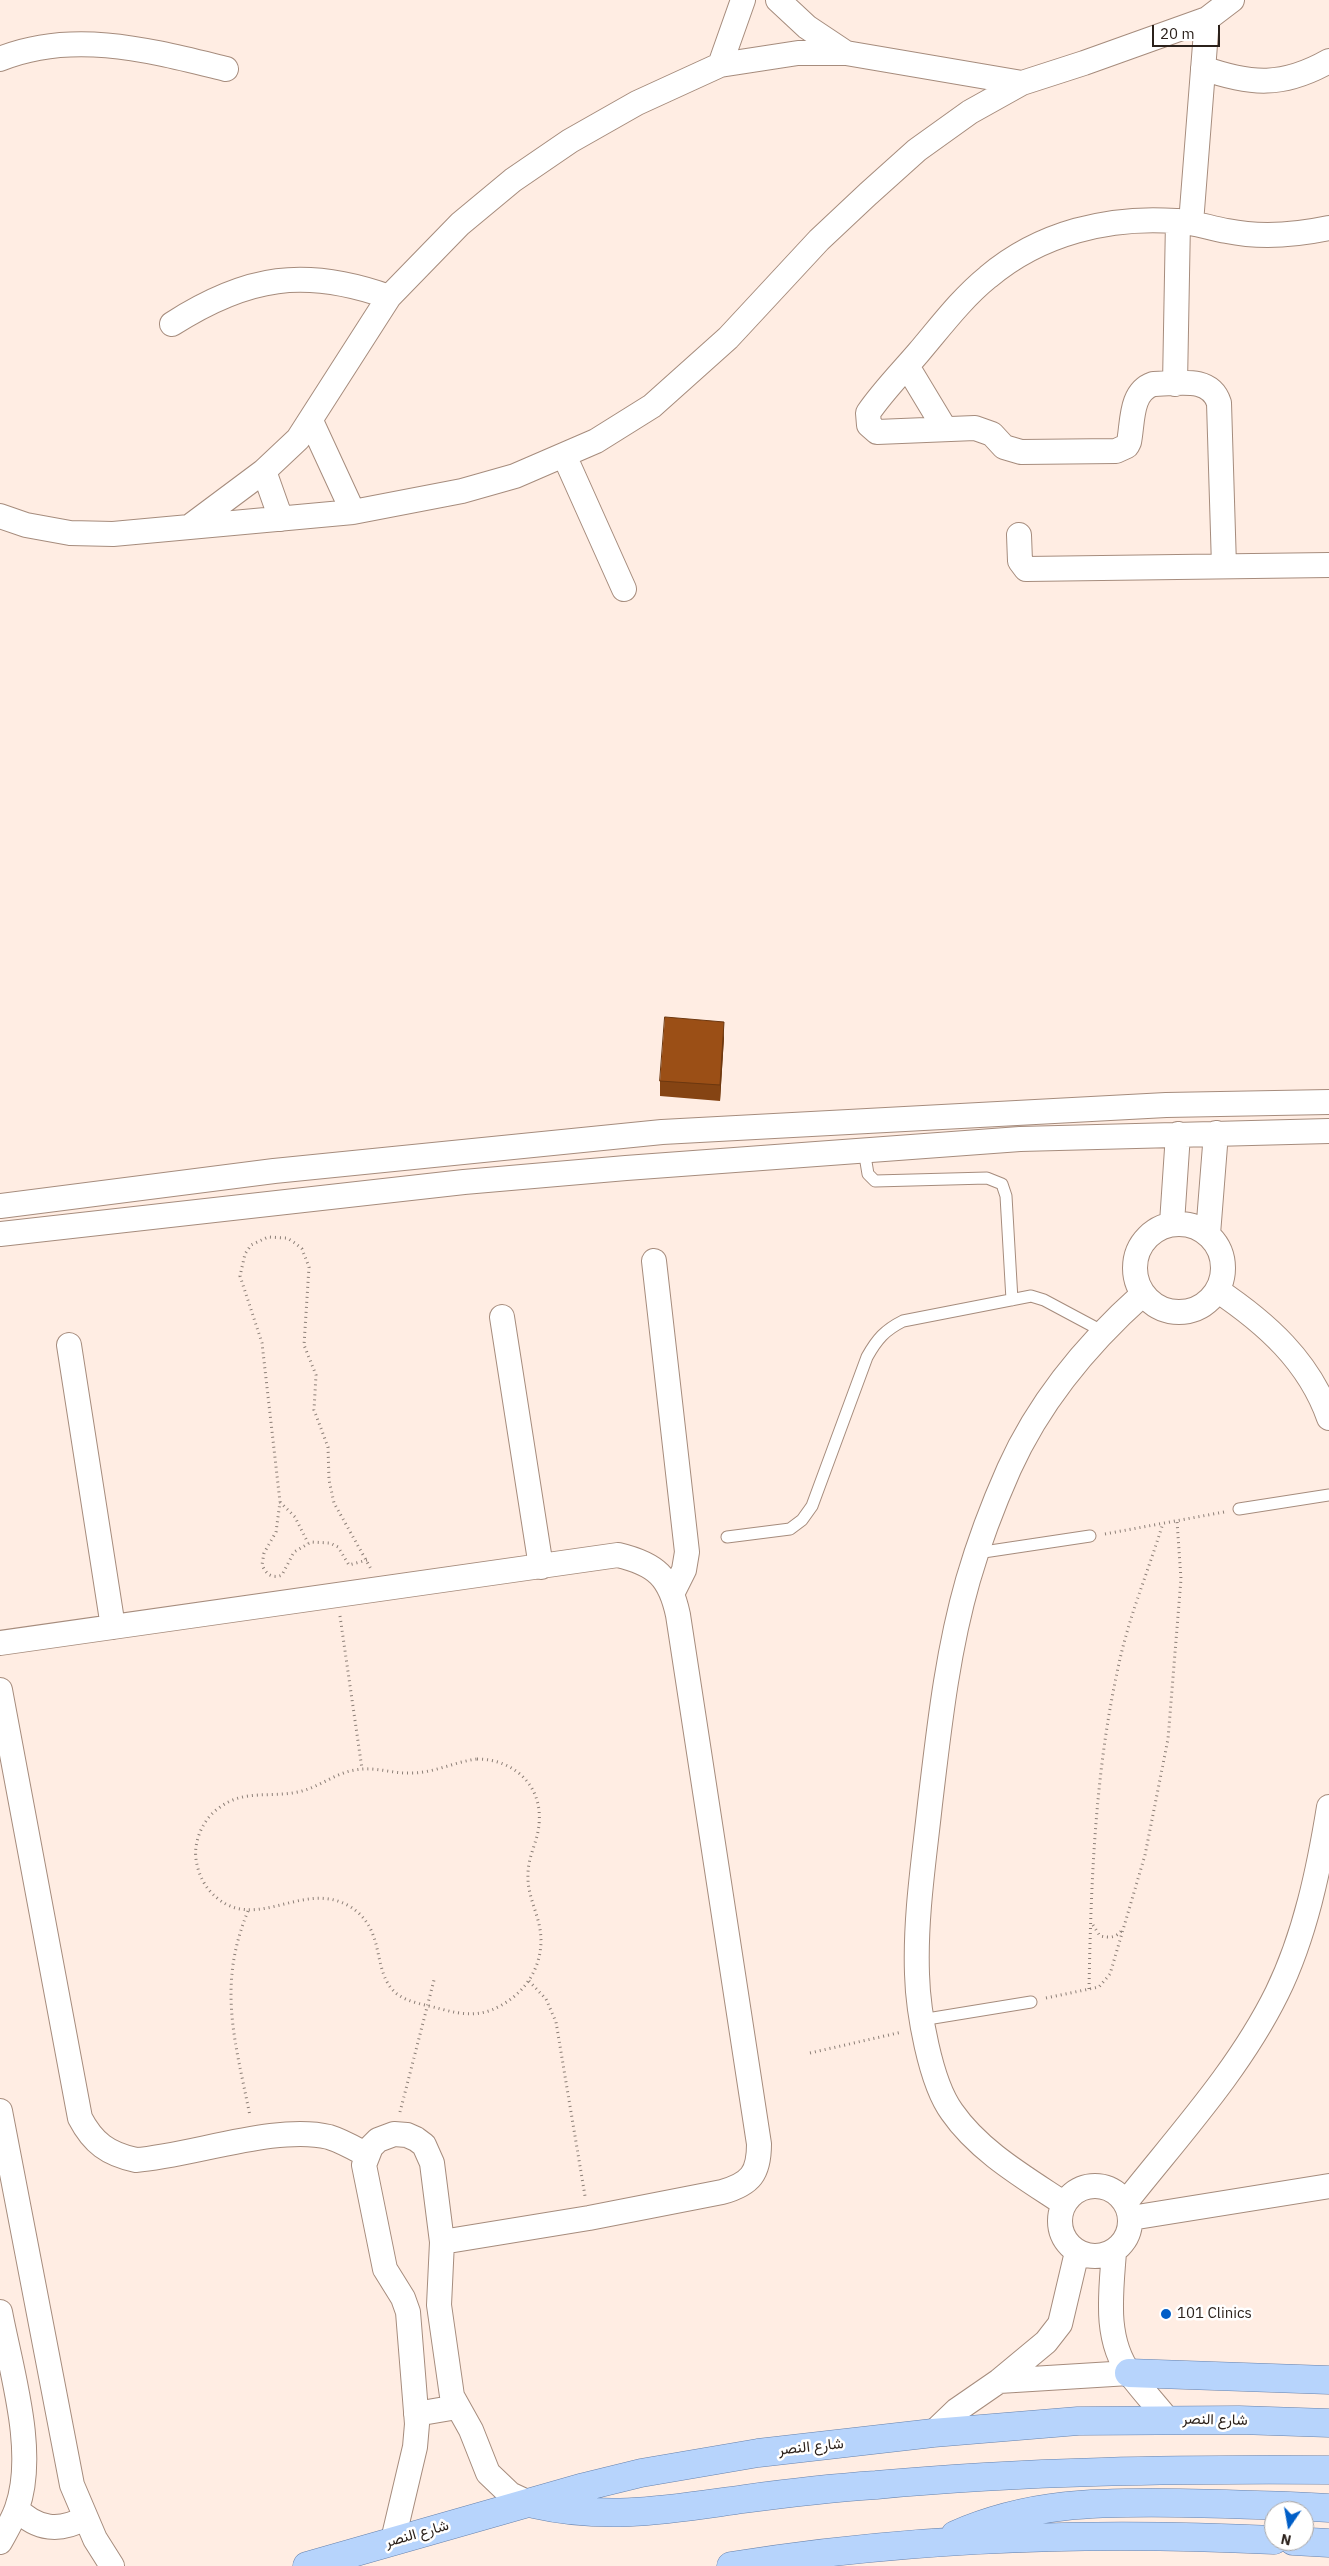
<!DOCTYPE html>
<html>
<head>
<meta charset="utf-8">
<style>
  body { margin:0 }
  #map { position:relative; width:1329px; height:2566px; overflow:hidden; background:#ffede3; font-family:"IBM Plex Sans",sans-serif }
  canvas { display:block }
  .north { position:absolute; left:1264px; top:2501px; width:50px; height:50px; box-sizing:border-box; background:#fff; border:1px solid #aaa6a4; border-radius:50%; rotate:192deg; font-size:14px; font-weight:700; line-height:20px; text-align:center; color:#2b211b }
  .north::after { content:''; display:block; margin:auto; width:18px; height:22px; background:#005ec7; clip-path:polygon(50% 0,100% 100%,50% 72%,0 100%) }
  .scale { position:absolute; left:1152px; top:25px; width:68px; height:22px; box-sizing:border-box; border:2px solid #2b211b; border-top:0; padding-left:6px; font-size:15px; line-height:18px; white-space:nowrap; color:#2b211b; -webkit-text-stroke:4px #fff; paint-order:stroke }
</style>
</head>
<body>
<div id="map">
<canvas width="1329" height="2566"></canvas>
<div class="north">N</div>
<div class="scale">20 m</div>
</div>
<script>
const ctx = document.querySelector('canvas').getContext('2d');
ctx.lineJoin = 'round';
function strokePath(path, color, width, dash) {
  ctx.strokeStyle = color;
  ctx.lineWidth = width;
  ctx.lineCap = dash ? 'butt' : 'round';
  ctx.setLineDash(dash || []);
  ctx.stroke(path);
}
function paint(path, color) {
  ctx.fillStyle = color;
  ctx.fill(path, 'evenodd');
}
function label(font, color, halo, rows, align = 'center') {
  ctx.font = font + ' "IBM Plex Sans",Vazirmatn,sans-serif';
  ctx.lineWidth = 5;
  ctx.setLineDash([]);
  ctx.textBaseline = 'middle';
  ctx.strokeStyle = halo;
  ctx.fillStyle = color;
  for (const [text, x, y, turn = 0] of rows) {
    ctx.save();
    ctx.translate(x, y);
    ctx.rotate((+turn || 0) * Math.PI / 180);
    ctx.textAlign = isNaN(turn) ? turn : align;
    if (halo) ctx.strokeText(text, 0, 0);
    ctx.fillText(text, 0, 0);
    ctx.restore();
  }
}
const path = new Path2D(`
  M280,1502L295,1517L308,1543
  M1105,1534L1224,1512
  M367,1560L349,1565L338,1547L330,1543L311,1542L294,1552L282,1575C272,1579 266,1574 262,1565L264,1553L276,1532L280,1502L262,1343L240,1276L245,1254L251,1245L268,1237L287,1238L295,1243L302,1249L309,1267L304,1345L316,1375L314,1410L328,1447L329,1480L334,1503L371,1569
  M340,1616L362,1769
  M477,1759C513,1759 543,1785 539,1824C538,1841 528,1856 528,1874C527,1892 535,1907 539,1924C547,1958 530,1990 500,2006C480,2017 463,2015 441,2009C427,2005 409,2003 397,1994C370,1972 388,1929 349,1906C301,1878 251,1939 209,1890C200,1879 194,1862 196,1847C198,1832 206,1817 219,1808C243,1789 270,1798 298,1792C318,1788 335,1773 355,1770C375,1766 392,1774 411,1773C434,1773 454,1762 477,1759Z
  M248,1911C217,1986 235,2040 250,2116
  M1093,1925L1100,1936C1110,1938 1116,1938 1122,1930
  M529,1981L546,1999L556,2022L585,2196
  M1089,1989C1091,1882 1095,1773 1118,1668C1128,1619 1148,1572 1163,1523
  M1046,1998L1099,1987L1110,1974L1145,1855L1168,1739L1181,1579L1177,1521
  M810,2053L902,2032
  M400,2112L434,1980`);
const service = new Path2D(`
  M864,1150L868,1174L875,1181L987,1178L1002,1184L1006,1196L1012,1300
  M1239,1509L1329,1495
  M727,1537L790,1529L802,1520L812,1506L867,1357C877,1339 885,1330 903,1321L1031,1296L1044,1300L1102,1331
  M977,1553L1090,1536
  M921,2020L1031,2002`);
const minor = new Path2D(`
  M778,0L807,27L846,53
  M0,59C74,29 152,51 226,69
  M720,65L743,0
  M1203,68C1251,85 1283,87 1329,61
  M1191,223L1207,19
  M172,324C247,276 305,267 389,297
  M907,366L945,429
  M1175,384L1178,221
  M311,421L353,512
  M564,455L624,589
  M264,471L281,519
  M0,516L26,525L70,533L113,534L353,512L462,491L515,476L596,441L652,406L728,338L819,240L868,194L917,150L970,112L1022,83L1084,63L1207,19L1232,0
  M189,527L264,471L298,439L389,297L460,224L513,180L570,141L637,103L720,65L798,53H846L1022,83
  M1019,535L1020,561L1026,569L1329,565
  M1224,566L1219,403C1210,375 1177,384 1153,384C1130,392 1133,422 1129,442L1127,446L1116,451L1021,452L1004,447L992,434L975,428L877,432L869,425L868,413C883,391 902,372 919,352C941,326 962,298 988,277C1040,233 1109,216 1176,221C1193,222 1210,228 1227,231C1261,238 1296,235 1329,228
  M0,1206L274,1171L662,1132L1166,1105L1329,1102
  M1172,1223L1178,1134
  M1135 1268a44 44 0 1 1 88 0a44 44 0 1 1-88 0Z
  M0,1234L464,1182L626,1168L1020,1139L1329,1131
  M1208,1234L1216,1133
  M654,1261L687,1552L684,1570L673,1592
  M1217,1290C1266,1323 1309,1361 1329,1418
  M502,1317L541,1567
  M69,1345L113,1627
  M0,1643L618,1555C656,1564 670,1577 678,1615L759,2144C759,2173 751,2184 722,2192L589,2218L442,2242
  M0,1690L80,2118C93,2143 108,2154 136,2160C191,2156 277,2124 329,2137C342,2141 354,2148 367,2155
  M0,2111L72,2485L95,2539L112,2566
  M1060 2221a35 35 0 1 1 70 0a35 35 0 1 1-70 0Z
  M1126,2202C1179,2135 1239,2070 1277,1993C1305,1936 1319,1869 1329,1807
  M1063,2203C1024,2177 979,2151 952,2112C930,2082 918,2011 917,1974C915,1917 924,1860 930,1804C939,1729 947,1653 968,1580C979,1542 993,1505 1009,1469C1040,1400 1087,1344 1143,1294
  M1131,2218L1329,2186
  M1114,2252C1111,2293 1104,2339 1130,2374C1142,2390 1155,2404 1167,2419
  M0,2312C11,2370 37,2452 17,2508C13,2520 6,2531 0,2542
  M999,2381L1129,2373
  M416,2414L457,2407
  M933,2433L957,2410L999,2381L1046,2342L1060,2324L1077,2252
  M17,2509C37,2530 60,2532 85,2518
  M393,2540L415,2447L417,2424L408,2312L403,2298L385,2269L364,2165L371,2147L378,2140L394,2134L407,2135L416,2139L424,2145L432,2163L442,2242L439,2305L452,2396L471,2430L488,2473L510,2494L527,2502`);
const primary = new Path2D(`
  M1129,2373L1329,2380
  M534,2504C609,2521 670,2509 744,2499C788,2493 832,2488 876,2485C1026,2471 1178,2469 1329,2470
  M955,2535C1030,2502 1098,2502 1178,2503C1228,2504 1279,2505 1329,2508
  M1293,2541L1329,2543
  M307,2566L584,2487L641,2473L758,2453L933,2433L1078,2421L1239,2420L1329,2423
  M731,2566C910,2537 1094,2531 1274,2540`);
const wall = new Path2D(`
  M724,1037L720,1101L660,1096V1081Z`);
const shadedWall = new Path2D(`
  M724,1022V1037L720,1101V1085Z`);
const building = new Path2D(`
  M665,1017L724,1022L720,1085L660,1081Z`);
const markers = [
  [1166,2314,6,"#005ec7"]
];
const poiNames = [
  ["101 Clinics",1177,2314]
];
const streetNames = [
  ["شارع النصر",1215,2420,1],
  ["شارع النصر",811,2447,-6],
  ["شارع النصر",417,2534,-16]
];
strokePath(service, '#a68c7d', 13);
strokePath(minor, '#a68c7d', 26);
strokePath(primary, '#6782ac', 29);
strokePath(path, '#8c7f77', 3, [1, 4]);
strokePath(service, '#fff', 11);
strokePath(minor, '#fff', 24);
strokePath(primary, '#b7d4fc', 28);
paint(wall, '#854413');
paint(shadedWall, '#6c370f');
paint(building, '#9b4f16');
strokePath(building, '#6c370f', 1);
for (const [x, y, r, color] of markers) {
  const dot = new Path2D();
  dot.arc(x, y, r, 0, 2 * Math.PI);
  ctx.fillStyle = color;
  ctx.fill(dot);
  strokePath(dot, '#fff', 2);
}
label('15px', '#2b211b', '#fff', poiNames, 'left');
label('15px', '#2b211b', '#fff', streetNames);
</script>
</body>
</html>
